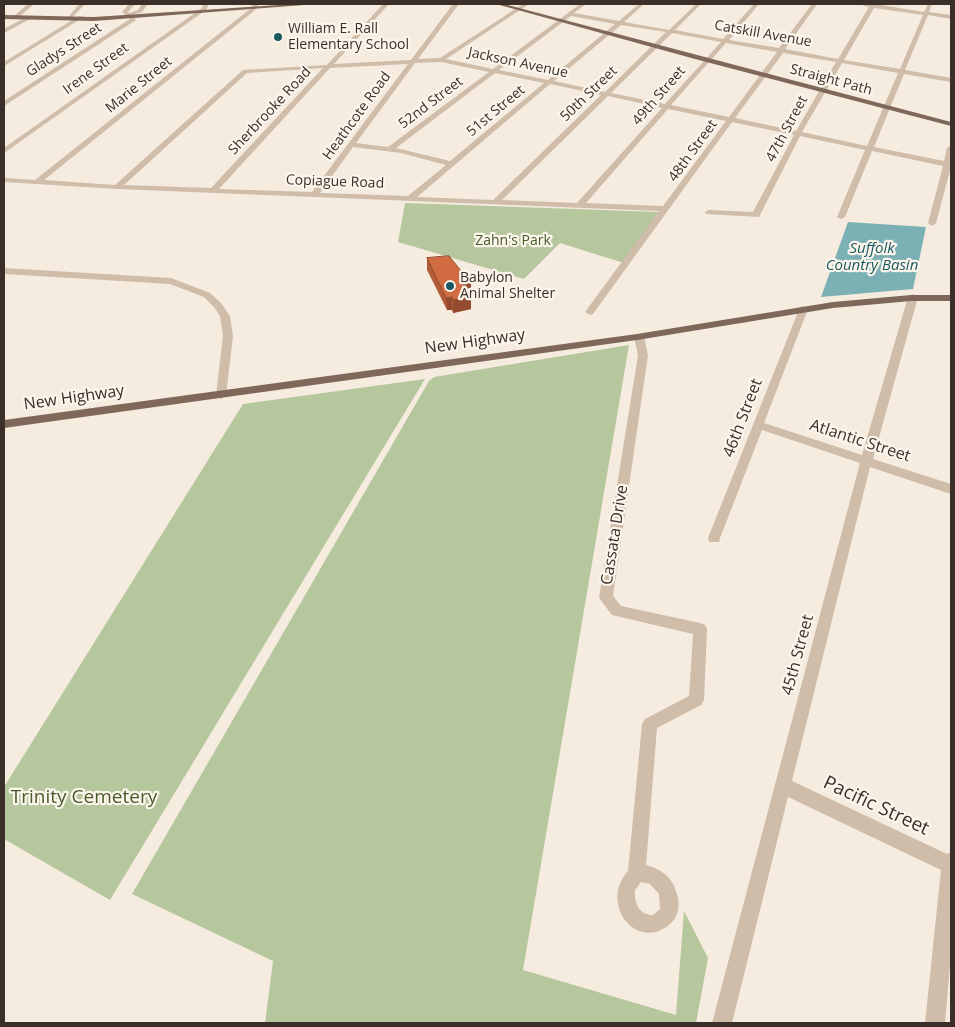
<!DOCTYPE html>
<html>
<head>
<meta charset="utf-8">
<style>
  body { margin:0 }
  #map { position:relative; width:955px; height:1027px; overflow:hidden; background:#f5ecdf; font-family:"Open Sans",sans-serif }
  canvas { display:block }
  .frame { position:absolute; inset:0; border:5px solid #3b3029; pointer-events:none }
</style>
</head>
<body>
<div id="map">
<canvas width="955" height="1027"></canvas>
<div class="frame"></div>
</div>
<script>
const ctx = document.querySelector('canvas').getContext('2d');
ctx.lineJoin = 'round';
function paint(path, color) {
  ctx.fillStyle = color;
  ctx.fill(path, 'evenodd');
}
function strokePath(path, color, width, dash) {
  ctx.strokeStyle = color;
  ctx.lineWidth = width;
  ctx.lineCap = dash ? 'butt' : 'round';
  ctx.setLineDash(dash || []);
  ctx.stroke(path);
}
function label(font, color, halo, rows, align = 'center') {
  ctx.font = font + ' "Open Sans",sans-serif';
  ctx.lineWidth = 4.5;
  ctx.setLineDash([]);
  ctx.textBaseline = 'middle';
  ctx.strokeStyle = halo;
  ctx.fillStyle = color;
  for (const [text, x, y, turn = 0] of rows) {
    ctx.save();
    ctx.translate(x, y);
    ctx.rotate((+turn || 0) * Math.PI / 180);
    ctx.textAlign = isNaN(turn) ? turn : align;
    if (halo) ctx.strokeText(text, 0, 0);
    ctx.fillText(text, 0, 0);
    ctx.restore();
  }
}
const green = new Path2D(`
  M405,203L660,212L624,263L560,243L524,279L398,242Z
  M629,345L523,970L676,1015L684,911L708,958L696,1023H265L273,961L132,894L429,381L434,377Z
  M425,379L110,900L4,839V787L243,404Z`);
const water = new Path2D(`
  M848,222L926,227L913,289L821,297Z`);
const minor = new Path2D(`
  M28,4H34L18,18H14V16Z
  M79,4H85L70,20H66Z
  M129,4H135L128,12L129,13L138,10L142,4H148L142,12L133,15L136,20L4,106V101L130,19L122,12Z
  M204,4H209L206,10L4,153V148L202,8Z
  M254,4H259L254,11L44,180L115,185L243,70L327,65L383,4H389L334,64L411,60L453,4H459L418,59L440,58L523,4H529L446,59L493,69L580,4H586L574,13L619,21L639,4H644L624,22L669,30L696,4H701L675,30L723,39L754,4H759L729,40L779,48L812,4H817L785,49L838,59L869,7L858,4H875L924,12L928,4H932L929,12L951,15V19L928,15L905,70L951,78V82L904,74L874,147L944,161L947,148L951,146V167L936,223L932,226L928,223L943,166L872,151L845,217L841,219L837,217L865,150L800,136L759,217L706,214L705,212L709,210L753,212L794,135L732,122L593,314L590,315L585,312L659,211L117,189L4,182V178L35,180L250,9ZM874,8L923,15L900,69L844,60ZM571,16L615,24L548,80L499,70ZM621,25L666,32L605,92L554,81ZM672,33L721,42L665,104L611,93ZM726,43L777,52L729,117L671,105ZM783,53L836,62L796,131L735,118ZM441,62L489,72L388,147L356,143L415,63ZM842,63L898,73L867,146L802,132ZM408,64L312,192L219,189L330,68ZM323,68L211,188L124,185L247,73ZM495,73L544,83L450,161L396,148ZM550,84L601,95L493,200L417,197ZM608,96L662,108L577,203L502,200ZM668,109L726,121L663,206L586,203ZM353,147L401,153L446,165L408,196L320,193Z
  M28,16L30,19L4,33V29Z
  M79,16L84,17L4,66V62Z
  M4,268L171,278L210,293L221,303L230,316L233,336L226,395L221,399L216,395L223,336L220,316L214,307L204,297L170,284L4,274Z
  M913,294L918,297L873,459L951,484V494L870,467L792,781L947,854L951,852V953L945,1023H925L941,870L788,797L732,1023H712L860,463L762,430L720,538L719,542H709L708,538L800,307L803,306L808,309L764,423L862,455L908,297Z
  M639,334L644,337L648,355L613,596L621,606L700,623L705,625L707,629L704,700L701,705L657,728L646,865C661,869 671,876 676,891C680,901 680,915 671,923C638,954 598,904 628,871L642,724L645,719L689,696L693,634L612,615L599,598L638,355L634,337ZM641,882L650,884L659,894L660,909L653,915C639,915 634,903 635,890Z`);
const major = new Path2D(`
  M294,4H317L94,21L4,19V15L94,17Z
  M496,4H504L951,122V126L695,59Z
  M911,295H951V301H911L833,308L637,340L4,428V420L637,334L833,302Z`);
const wall = new Path2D(`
  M427,258L471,283V295H470L471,309L453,313L452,310H447L427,270Z`);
const shadedWall = new Path2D(`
  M471,283V295L464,297L463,284Z
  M452,297V310H447L446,298Z
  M471,297V309L453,313V300Z`);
const building = new Path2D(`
  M449,256L471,283L463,284L471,297L453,300L452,297L446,298L427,258Z`);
const markers = [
  [278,37,5,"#1b5961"],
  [450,286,5,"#1b5961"]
];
const farPoinames = [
  ["William E. Rall",288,29],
  ["Elementary School",288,45],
  ["Babylon",460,278],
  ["Animal Shelter",460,294]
];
const farStreetnames = [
  ["Catskill Avenue",763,34,10],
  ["Gladys Street",64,50,-33],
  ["Jackson Avenue",518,63,12],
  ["Irene Street",96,69,-36],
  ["Straight Path",831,80,15],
  ["Marie Street",139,85,-39],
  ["50th Street",589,94,-44],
  ["49th Street",659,96,-49],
  ["52nd Street",431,103,-37],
  ["Sherbrooke Road",270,111,-47],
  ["51st Street",496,111,-40],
  ["Heathcote Road",357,116,-54],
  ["47th Street",787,129,-62],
  ["48th Street",693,151,-54],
  ["Copiague Road",335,182,2]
];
const farParknames = [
  ["Zahn's Park",513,241]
];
const farWaternames = [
  ["Suffolk",872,249],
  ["Country Basin",872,266]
];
const streetNames = [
  ["New Highway",475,342,-8],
  ["New Highway",74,398,-8],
  ["46th Street",743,418,-69],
  ["Atlantic Street",860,441,18],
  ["Cassata Drive",615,535,-81],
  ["45th Street",798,655,-75]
];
const nearParknames = [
  ["Trinity Cemetery",84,798]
];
const nearStreetnames = [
  ["Pacific Street",876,806,25]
];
paint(green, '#b6c69d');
paint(water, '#7bb0b5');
paint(minor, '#cfbca9');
paint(major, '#7f6859');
paint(wall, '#b35c39');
paint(shadedWall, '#924b2e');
paint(building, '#d06b42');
strokePath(building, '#924b2e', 1);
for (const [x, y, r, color] of markers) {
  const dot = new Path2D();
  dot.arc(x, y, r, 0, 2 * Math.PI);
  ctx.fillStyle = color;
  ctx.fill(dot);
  strokePath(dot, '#fcf5ec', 2);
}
label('14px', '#3b3029', '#fcf5ec', farPoinames, 'left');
label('14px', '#3b3029', '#fcf5ec', farStreetnames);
label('14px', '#485c2b', '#fcf5ec', farParknames);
label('italic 15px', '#1b5961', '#fcf5ec', farWaternames);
label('16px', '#3b3029', '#fcf5ec', streetNames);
label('19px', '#485c2b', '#fcf5ec', nearParknames);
label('19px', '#3b3029', '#fcf5ec', nearStreetnames);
</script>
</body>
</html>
